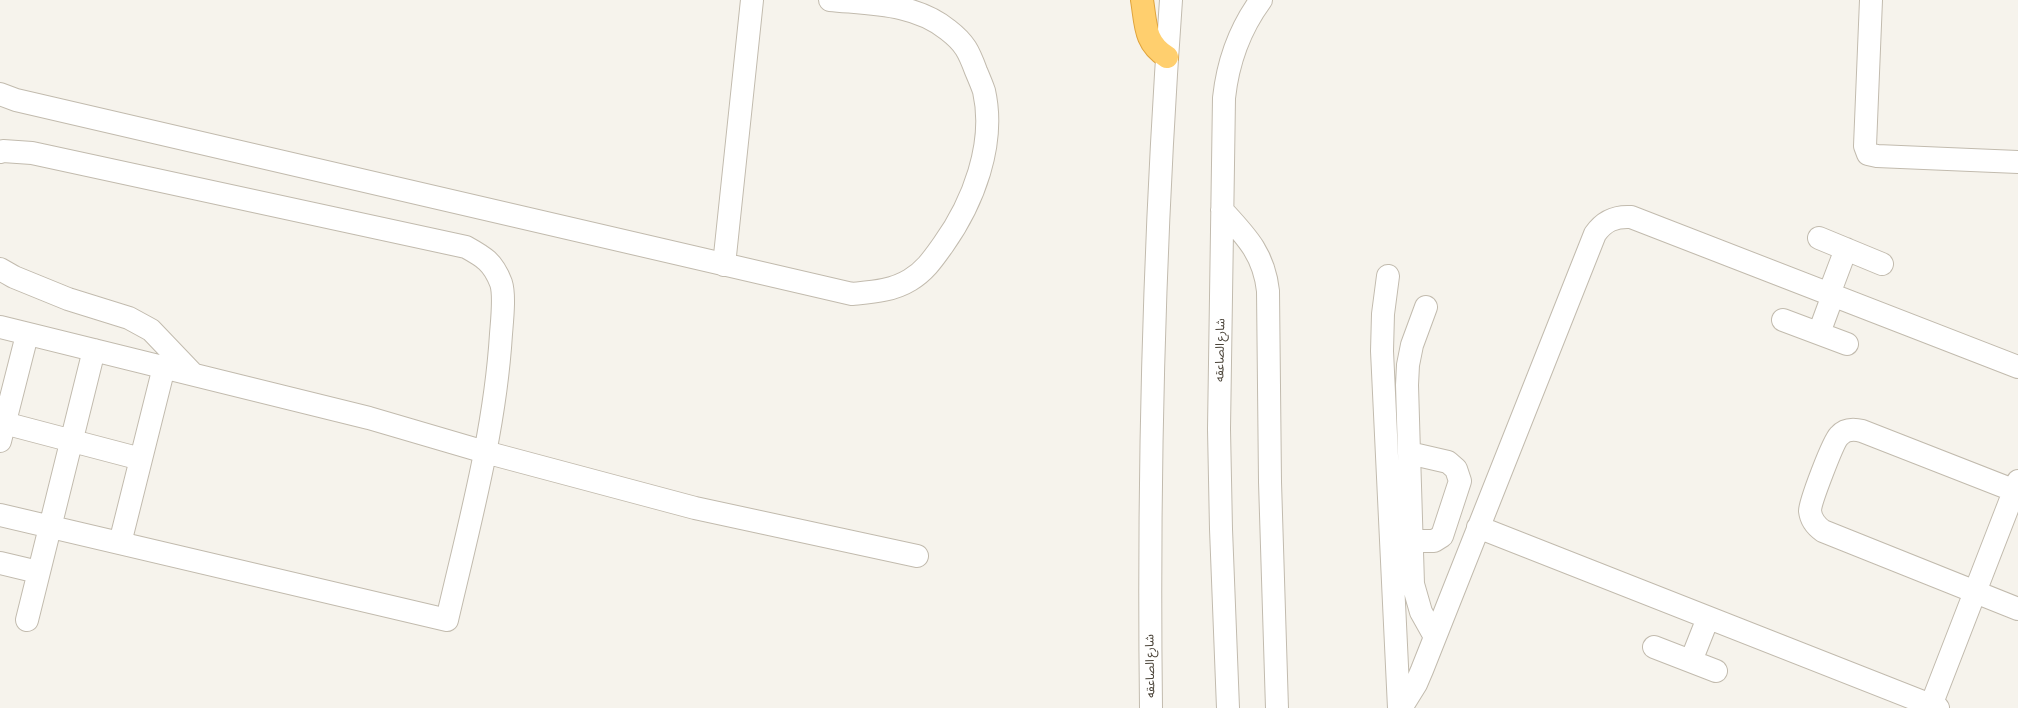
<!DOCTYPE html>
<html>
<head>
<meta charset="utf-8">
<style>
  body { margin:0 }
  canvas { display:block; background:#f6f3ec }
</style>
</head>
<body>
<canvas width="2018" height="708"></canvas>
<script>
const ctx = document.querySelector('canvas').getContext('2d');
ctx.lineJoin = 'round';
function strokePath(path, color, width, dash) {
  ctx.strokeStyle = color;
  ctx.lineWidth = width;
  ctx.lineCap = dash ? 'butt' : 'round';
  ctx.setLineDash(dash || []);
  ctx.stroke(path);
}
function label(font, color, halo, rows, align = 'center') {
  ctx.font = font + ' "Asap Condensed","Noto Sans Arabic",sans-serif';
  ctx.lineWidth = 3;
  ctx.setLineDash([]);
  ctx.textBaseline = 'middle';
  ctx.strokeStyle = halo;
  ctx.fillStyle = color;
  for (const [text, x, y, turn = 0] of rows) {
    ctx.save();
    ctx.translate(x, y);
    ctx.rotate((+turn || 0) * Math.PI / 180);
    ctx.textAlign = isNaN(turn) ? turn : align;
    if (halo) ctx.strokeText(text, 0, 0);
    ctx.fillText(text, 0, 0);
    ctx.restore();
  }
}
const minor = new Path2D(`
  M1871,0L1865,146L1868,154L1877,156L2018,162
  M0,94L16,100L852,294C872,292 892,291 910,280C925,271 933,259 943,245C973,203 996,144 984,91C982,85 979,78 976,71C969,52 965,43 948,30C915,3 870,4 830,0
  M0,152L3,151L32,153L466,247C484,257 493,262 501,283C505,295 502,321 501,334C495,431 469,525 447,620L0,515
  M1222,210C1246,236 1264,254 1268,291L1270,482L1277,708
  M1819,238L1882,264
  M724,265L752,0
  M0,269L14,277L68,299L129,318L151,330L193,374
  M1388,276L1383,314L1382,351L1399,708
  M1829,294L1846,249
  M1426,307L1412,345L1408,365L1407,385L1409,453L1413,584L1421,612L1435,637
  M1783,320L1847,344
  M0,327L369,418L485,452L695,508L917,556
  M1819,333L1833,295
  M4,423L141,459
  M0,441L27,335
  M1409,453L1448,462L1456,469L1460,481L1442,536L1434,541H1412
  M2018,492L1862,431C1854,429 1845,429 1839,436C1833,442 1810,502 1810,511C1811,520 1816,526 1823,531L2018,609
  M1478,527L1938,708
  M120,543L164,367
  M0,563L38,572
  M27,620L94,350
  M1654,647L1716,671
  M1691,661L1708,618
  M1151,708C1148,472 1154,236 1171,0
  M1228,708L1221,529L1219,429L1224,98C1228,61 1239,30 1261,0
  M1401,708L1416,684L1422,670L1595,234C1604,221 1615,216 1631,217L2018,367
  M1930,708L2018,481`);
const highway = new Path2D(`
  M1142,0C1146,24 1144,43 1167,57`);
const streetNames = [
  ["شارع الصاعقه",1220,350,-89],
  ["شارع الصاعقه",1150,666,-91]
];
strokePath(minor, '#c2bbae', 24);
strokePath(highway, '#e0a43c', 24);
strokePath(minor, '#fff', 22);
strokePath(highway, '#ffcf6e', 22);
label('12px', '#4b4439', '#fff', streetNames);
</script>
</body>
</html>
